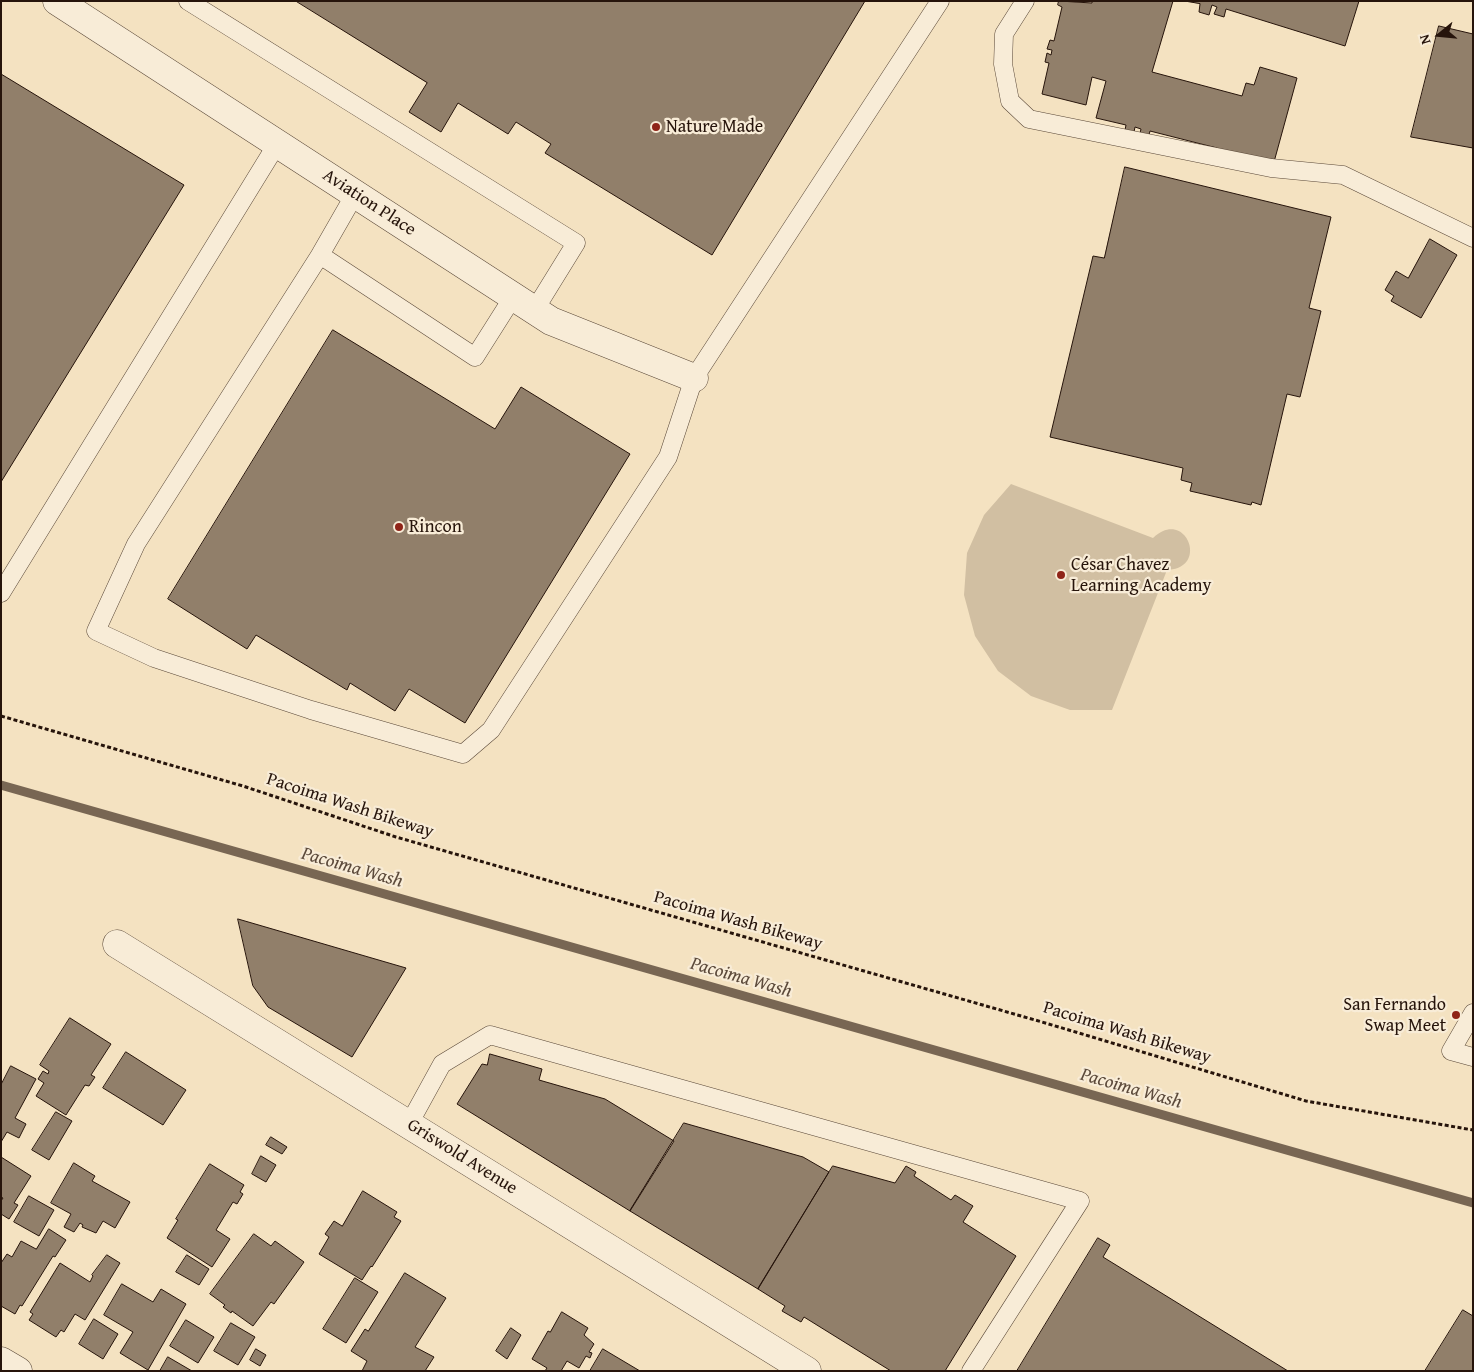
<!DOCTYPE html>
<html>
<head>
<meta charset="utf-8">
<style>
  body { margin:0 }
  #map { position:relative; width:1474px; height:1372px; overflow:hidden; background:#f4e2c1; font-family:"Gentium Book Plus",serif }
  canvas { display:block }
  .frame { position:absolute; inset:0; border:2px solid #26140b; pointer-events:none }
  .north { position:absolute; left:1414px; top:10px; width:50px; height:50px; -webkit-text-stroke:4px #f8ecd7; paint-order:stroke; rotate:253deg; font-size:14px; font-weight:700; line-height:20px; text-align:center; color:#26140b }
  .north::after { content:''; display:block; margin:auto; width:18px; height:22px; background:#26140b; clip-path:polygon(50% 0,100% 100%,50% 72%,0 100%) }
</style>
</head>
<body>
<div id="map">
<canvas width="1474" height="1372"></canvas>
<div class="frame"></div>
<div class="north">N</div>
</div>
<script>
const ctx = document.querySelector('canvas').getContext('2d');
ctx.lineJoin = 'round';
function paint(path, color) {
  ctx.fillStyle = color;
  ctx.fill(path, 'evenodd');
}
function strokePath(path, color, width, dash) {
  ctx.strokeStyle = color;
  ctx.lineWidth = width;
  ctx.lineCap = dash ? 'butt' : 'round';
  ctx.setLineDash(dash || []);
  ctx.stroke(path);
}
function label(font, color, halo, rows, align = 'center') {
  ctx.font = font + ' "Gentium Book Plus",serif';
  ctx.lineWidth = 4.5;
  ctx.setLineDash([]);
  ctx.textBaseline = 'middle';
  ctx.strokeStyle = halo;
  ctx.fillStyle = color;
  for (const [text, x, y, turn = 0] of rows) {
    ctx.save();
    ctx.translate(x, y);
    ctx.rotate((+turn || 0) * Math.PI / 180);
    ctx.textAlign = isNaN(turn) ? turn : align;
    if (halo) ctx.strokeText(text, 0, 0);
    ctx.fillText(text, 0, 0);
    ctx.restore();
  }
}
const green = new Path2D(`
  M1011,484L1153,538C1186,507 1210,569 1167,570L1112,710H1070L1031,696L998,671L975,636L964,595L967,553L984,515Z`);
const stream = new Path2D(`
  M1,785L1473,1203`);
const building = new Path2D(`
  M296,1H865L712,255L545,153L551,144L516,122L508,134L458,103L441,132L409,112L427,83Z
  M1059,1L1092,3V1H1173L1152,72L1242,96L1246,83L1254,85L1260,67L1297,78L1274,162L1216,152L1217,148L1150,131L1149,135L1140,133L1141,129L1135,127L1134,132L1125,130L1126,125L1096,118L1106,81L1092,77L1086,105L1042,94L1049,63L1045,62L1047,53L1051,55L1052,50L1047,49L1050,40L1054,41L1062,7L1058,5Z
  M1185,1H1359L1345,46L1226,9L1224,17L1214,14L1217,7L1212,5L1209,15L1199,12L1200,4Z
  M1439,26L1473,34V148L1411,137Z
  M1,74L184,185L1,482Z
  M1125,167L1331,217L1309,308L1321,311L1300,397L1287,394L1261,505L1252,502L1251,505L1190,491L1192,483L1181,480L1183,468L1050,437L1093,256L1104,258Z
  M1430,239L1457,255L1421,318L1391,301L1394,296L1385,290L1396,271L1408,278Z
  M333,330L495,429L521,387L630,454L465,723L409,689L395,711L350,683L347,690L256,635L247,649L168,599Z
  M238,919L406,968L352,1057L268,1007L253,986Z
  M70,1018L111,1044L91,1075L95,1077L89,1086L85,1085L66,1115L36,1096L44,1083L38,1079L43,1071L48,1074L49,1071L40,1065Z
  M126,1052L186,1090L163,1125L103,1088Z
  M490,1054L542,1069L539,1080L605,1099L674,1141L630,1211L457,1104L482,1064L487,1065Z
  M11,1066L36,1079L15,1118L26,1124L19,1138L7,1132L1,1142V1085Z
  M56,1112L72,1121L49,1160L32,1150Z
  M684,1123L803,1157L829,1172L758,1289L630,1211Z
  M271,1137L287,1147L282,1154L266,1145Z
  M261,1156L276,1165L266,1182L252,1174Z
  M1,1157L31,1176L14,1203L18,1205L9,1219L1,1214V1201L3,1198L1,1197Z
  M74,1163L95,1176L92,1181L130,1202L115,1228L103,1221L96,1233L82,1227L83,1225L80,1223L74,1232L64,1227L71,1214L51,1203Z
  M210,1164L244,1185L240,1192L243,1194L237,1204L233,1202L216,1230L230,1239L212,1267L167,1238L178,1220L176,1219Z
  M833,1166L895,1183L906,1166L916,1172L914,1176L951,1200L955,1195L973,1206L963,1222L1016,1256L945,1371H891L804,1317L801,1322L782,1311L785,1306L758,1289Z
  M363,1191L397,1212L394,1217L401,1221L372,1267L371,1266L362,1280L319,1254L329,1237L325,1234L334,1221L342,1226Z
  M29,1196L54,1210L39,1236L14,1222Z
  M49,1229L66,1240L55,1257L53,1256L22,1306L20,1305L15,1314L1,1306V1263L7,1254L12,1257L21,1241L36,1249Z
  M254,1234L271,1246L275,1241L304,1262L274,1304L271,1302L253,1326L232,1311L231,1313L223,1307L225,1305L210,1294Z
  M1098,1238L1110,1245L1103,1257L1288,1371H1017Z
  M107,1255L120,1263L85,1320L75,1314L64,1332L61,1330L56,1337L29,1320L33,1314L30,1312L60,1263L90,1282L93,1276L92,1275Z
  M187,1255L209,1269L199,1285L176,1272Z
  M405,1273L446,1298L415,1347L434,1357L425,1371H362L367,1361L351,1351L365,1329L368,1331Z
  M355,1278L378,1292L346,1343L323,1329Z
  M122,1284L153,1302L161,1289L186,1304L148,1370L120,1353L133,1332L104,1315Z
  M1463,1310L1473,1316V1371H1425Z
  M562,1312L588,1328L584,1335L594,1344L589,1352L592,1353L590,1358L586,1356L579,1368L567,1361L561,1371H545L547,1368L532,1359L548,1331L550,1332Z
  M94,1319L118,1334L103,1359L79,1344Z
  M186,1320L214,1337L198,1363L170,1346Z
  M231,1323L255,1337L238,1365L214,1351Z
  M511,1328L521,1335L507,1359L496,1351Z
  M256,1349L266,1355L260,1366L250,1360Z
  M603,1349L640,1371H590Z
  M168,1357L192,1371H160Z`);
const path = new Path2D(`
  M1,716L243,786L396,837L1042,1022L1306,1101L1473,1130`);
const lane = new Path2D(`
  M188,1L576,243L534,311
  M1025,1L1004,34L1003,64L1010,101L1029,119L1271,168L1343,175L1473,238
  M355,194L320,255L475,357L513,297
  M320,255L136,544L96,631L154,658L311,710L463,754L491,730L668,457L694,378L940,1
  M1,593L277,144
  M1473,1013L1451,1051L1473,1057
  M409,1124L442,1064L490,1035L1080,1201L971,1371`);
const street = new Path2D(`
  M57,1L551,321L694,378
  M117,944L807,1371
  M1,1361L18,1371`);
const markers = [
  [656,127,5,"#8f2418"],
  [399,527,5,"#8f2418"],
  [1061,575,5,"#8f2418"],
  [1456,1015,5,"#8f2418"]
];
const poiNames = [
  ["Nature Made",666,127],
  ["Rincon",409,527],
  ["César Chavez",1071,565],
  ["Learning Academy",1071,586],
  ["San Fernando",1446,1005,"right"],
  ["Swap Meet",1446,1026,"right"]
];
const streetNames = [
  ["Aviation Place",369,203,33],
  ["Pacoima Wash Bikeway",350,806,18],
  ["Pacoima Wash Bikeway",738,921,16],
  ["Pacoima Wash Bikeway",1127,1033,17],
  ["Griswold Avenue",462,1157,32]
];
const waterNames = [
  ["Pacoima Wash",352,868,16],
  ["Pacoima Wash",741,978,16],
  ["Pacoima Wash",1131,1089,16]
];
paint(green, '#d1bfa2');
strokePath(stream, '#786653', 9);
paint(building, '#917f6a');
strokePath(building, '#26140b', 1);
strokePath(lane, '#5a4838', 19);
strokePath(street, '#5a4838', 29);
strokePath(path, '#26140b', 3, [4, 2.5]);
strokePath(lane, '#f8ecd7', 18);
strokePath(street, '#f8ecd7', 28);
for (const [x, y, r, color] of markers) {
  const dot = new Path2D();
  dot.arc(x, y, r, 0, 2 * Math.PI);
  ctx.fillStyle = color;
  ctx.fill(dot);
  strokePath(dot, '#f8ecd7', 2);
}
label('18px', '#26140b', '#f8ecd7', poiNames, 'left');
label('18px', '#26140b', '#f8ecd7', streetNames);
label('italic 19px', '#5c4a3b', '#f8ecd7', waterNames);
</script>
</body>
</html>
